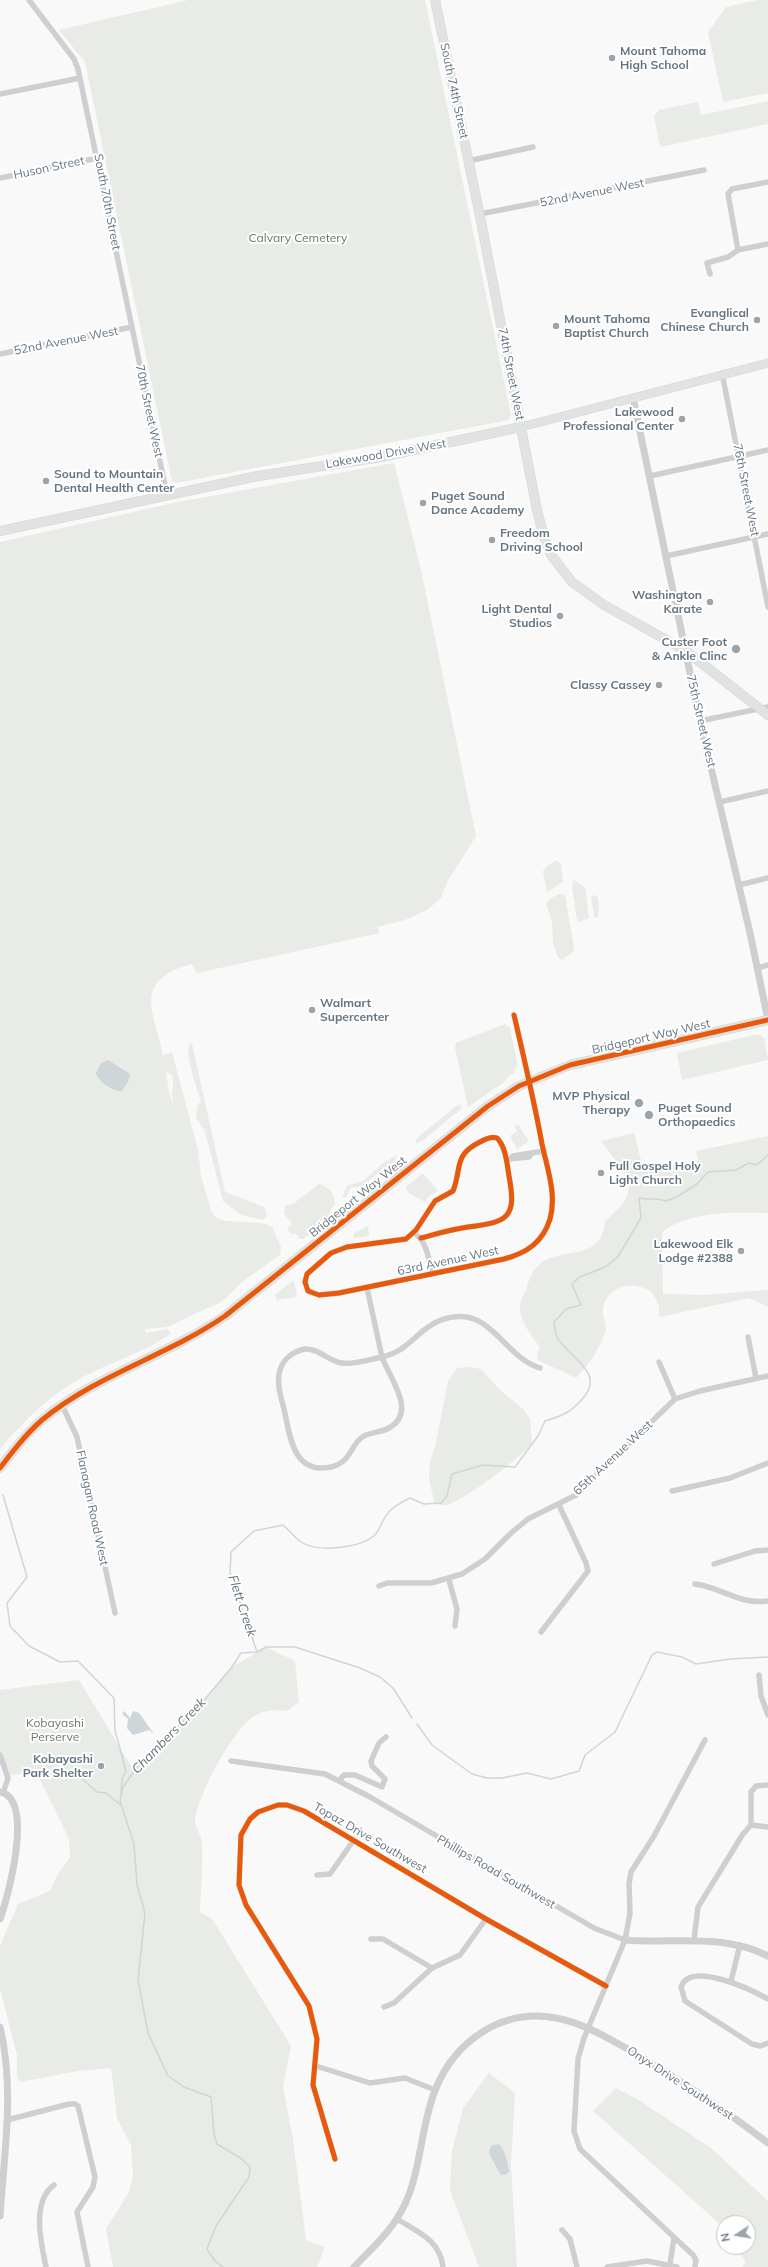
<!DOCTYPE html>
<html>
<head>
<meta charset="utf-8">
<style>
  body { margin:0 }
  #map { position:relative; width:768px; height:2267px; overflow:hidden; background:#f9f9f9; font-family:Mulish,sans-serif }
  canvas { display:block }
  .north { position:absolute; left:716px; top:2215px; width:40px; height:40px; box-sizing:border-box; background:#fff; border:1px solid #c1c8cd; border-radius:50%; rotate:258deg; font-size:11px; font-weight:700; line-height:16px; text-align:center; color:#657683 }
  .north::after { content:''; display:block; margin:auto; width:14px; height:18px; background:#99a4ac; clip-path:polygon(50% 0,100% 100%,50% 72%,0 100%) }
</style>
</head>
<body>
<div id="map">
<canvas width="768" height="2267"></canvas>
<div class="north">N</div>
</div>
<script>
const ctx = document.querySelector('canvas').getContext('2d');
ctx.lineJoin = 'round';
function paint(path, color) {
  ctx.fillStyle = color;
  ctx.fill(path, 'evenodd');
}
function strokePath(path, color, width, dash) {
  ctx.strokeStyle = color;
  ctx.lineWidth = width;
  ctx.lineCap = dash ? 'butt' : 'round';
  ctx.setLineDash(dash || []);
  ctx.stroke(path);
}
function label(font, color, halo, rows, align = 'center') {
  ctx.font = font + ' Mulish,sans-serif';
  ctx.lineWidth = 4;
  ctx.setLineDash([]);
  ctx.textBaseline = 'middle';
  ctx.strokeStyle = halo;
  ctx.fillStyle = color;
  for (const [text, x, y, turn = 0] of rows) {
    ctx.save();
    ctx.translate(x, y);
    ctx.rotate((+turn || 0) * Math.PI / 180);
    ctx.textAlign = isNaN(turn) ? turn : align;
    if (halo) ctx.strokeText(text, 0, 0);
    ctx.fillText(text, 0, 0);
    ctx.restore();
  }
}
const green = new Path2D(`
  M188,0H425L511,415L509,420L176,483L172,481L85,62L59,30Z
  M757,0H768V93L723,102L708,32L726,7Z
  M768,101V124L660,147L654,116L659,110L698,102L701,115Z
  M394,463L421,570L476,836L447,882L441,898L427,910L405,920L377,927L380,933L197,973L192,964C130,981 155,1011 163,1055L172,1052L198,1150L201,1176L211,1210L215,1217L226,1221L263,1223L272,1227L281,1247L280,1255L242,1282L223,1301L167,1327L145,1329L146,1333L167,1329L171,1333C156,1347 110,1363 89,1374C52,1392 26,1419 0,1449V542L178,502ZM166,1072C177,1076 172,1086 172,1095C172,1101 174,1106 175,1111L169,1092Z
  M556,860L561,864L563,882L547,892L543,871L546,867Z
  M574,880L585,887L589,918L578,922L577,920L572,887Z
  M559,894L565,895L574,947L573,952L562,960L558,958L553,943L552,921L546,904L549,899Z
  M593,895L597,896L599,904L598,918L594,916L591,898Z
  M505,1024L510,1028L518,1067H516L515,1072L506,1078L507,1080L468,1107L455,1048L456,1043Z
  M758,1034L764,1038L768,1060L682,1080L677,1053Z
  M190,1043L192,1044L225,1192L264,1207L267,1215L263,1220L241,1215L223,1201L205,1132L196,1117L197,1106L201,1101C197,1089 184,1053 190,1043Z
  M461,1104V1109L422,1141L415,1144L417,1138L456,1106Z
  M518,1124L529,1141L517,1149L510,1136L517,1131L514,1126Z
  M634,1133L644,1172L698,1161L696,1151L768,1136V1213C733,1212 691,1211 662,1232L663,1294L705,1295L768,1290V1307L749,1298L659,1317C660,1307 658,1300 651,1292C645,1287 636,1285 628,1286C613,1287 602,1299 603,1314C604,1320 607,1327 605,1332C597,1354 591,1361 576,1378L538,1360L537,1353L540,1347C532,1336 519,1321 520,1306C520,1301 524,1294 526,1289C529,1280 532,1271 539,1265C560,1246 602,1263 605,1221C646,1188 627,1176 601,1141Z
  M397,1155L394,1162L378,1172L366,1184L358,1187H351L346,1197L342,1198L347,1186L363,1181L382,1164Z
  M423,1173L438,1191L429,1196L425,1202L410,1194L405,1188Z
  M319,1184C330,1187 334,1193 335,1205L331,1208L330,1218L303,1239H300L295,1233L292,1235L287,1229L292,1224L284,1213L285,1206L293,1204Z
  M368,1226L369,1236L354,1238V1233Z
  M292,1281H294L297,1294L296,1297L277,1300L275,1295Z
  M468,1367L481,1369L500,1390L523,1409L530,1419L532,1444C516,1461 469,1497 447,1505C444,1506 439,1504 435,1504L429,1480L430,1462L436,1443L448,1381L457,1368Z
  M266,1647L295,1661L299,1702L287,1711C274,1709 261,1710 250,1719C231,1734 196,1798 195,1822C195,1829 202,1835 202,1842C203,1865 201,1889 200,1912L213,1920L291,2046L283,2086L293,2139L306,2240L325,2247L317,2267H113L106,2229L129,2192L133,2176L131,2145L117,2118L111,2068L78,2071L20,2082L17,2076V2055L0,1989V1946L18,1904L50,1891L58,1874L70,1857L69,1839L37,1773L8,1775L0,1755V1690L79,1680L134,1771L205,1699L222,1677L232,1667Z
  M489,2073L515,2093L511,2165L517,2267H479L450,2190L452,2151L463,2108Z
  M616,2088L637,2099L711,2148L768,2201V2267H742L746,2262L736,2247H748V2223H724V2230L720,2224L593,2111Z`);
const water = new Path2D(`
  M108,1060L130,1074L129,1080L122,1091C113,1092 98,1081 96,1073L101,1063Z
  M124,1711L130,1718L133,1711L139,1713L154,1734L149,1730L133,1735L127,1728L128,1719L122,1714Z
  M498,2144C504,2146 509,2166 509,2172L504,2175L500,2174L489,2153L491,2146Z`);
const stream = new Path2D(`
  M3,1495L27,1577L7,1603L10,1626L29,1646L60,1662L78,1661L114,1698L115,1730L126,1771L122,1779L121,1793
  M257,1652L230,1573L231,1552L254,1531L283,1525C289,1530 295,1538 301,1542C318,1553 360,1548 375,1535C379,1531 381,1523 384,1519C390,1508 400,1503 410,1498L424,1504L441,1503L447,1496L452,1474L483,1465L515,1467L538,1436L545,1421C562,1416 572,1412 584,1397C605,1372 568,1357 557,1337C555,1333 555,1327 554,1322L566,1309L581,1305L572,1284L580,1277L605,1267L617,1258L641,1218L639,1198C648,1200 658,1198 666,1201L677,1197L697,1184L708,1172L736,1170L749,1163L757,1165L768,1155
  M417,1724L432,1745L472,1774L487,1778H502L527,1773L551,1779L579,1771L585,1755L615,1732L652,1655L657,1652L682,1657L696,1664L730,1659L768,1657
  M58,1771L79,1776L97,1792L106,1793L121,1805
  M223,2267L215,2261L207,2249L216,2226L249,2177L250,2167L242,2159L217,2144L214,2134L211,2097L184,2087L168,2076L148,2033L138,1980L145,1913L137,1885L134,1844L120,1801L123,1787L137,1767L205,1699L232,1667L241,1653L257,1652L266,1647H295L360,1668L380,1677L393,1688L412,1718`);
const minor = new Path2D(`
  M29,0L74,59L78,69L167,495
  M0,94L80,78
  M468,161L533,147
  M0,178L98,158
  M480,214L704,170
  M738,250L728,194L732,189L768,182
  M710,274L707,263L728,257L738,250L768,244
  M0,354L132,327
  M722,373L768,607
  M650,476L768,450
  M666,556L768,534
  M700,721L768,707
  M720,802L768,791
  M739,885L768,878
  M758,968L768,965
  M508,1159L529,1157L531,1154
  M510,1159L513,1156L544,1151
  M414,1233C427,1241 429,1260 432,1274
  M421,1238C436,1234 452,1229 468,1227C508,1222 517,1218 509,1176C507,1164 506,1147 497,1138C491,1136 485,1139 480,1142C453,1155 462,1169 453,1191L435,1201L416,1230L406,1239L347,1247L331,1253L307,1274L305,1282L308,1291L319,1295L339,1293L504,1259C527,1253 543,1242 550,1219C557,1194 547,1168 542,1144C534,1100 524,1058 514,1015
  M367,1288L382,1357C410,1351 417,1329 441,1320C491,1302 501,1356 540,1368
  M748,1337L756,1378
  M304,1349C319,1348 328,1361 342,1363C354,1365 370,1359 382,1357C389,1377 418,1412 389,1428C382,1432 374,1432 366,1435C350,1442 353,1462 331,1467C293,1475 290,1436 284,1409C281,1397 276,1383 280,1370C283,1359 293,1352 304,1349Z
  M659,1362L675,1399
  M62,1405L77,1437L115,1613
  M672,1491L730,1478L768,1463
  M714,1564L755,1551L768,1550
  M449,1580L457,1609L455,1626
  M695,1584C721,1587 739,1605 768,1601
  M379,1586L387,1583H431L462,1574L485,1559L511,1533L528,1519L576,1495L675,1399L700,1391L768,1376
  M541,1632L588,1571L586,1563L559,1505
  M759,1675L761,1696L768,1715
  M0,1755L8,1778L3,1793
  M231,1761L325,1774L370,1797L594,1928L625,1940
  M339,1781L344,1775H355L382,1787L385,1779L372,1766L371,1761L379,1743L386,1737
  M751,1825L768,1827
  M317,1875L330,1874L353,1841
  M371,1939H383L432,1968
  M694,1940L698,1907L743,1834L751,1825V1792L756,1786L768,1785
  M731,1981L740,1945
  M768,1999C752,1990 690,1960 681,1987L685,2001L752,2044L760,2046L768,2043
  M384,2007L394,2003L432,1968L460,1955L486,1919
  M316,2066L370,2083L405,2078L435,2090
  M7,2120L69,2104H75L78,2106L95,2177L93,2187L77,2212L88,2267
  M335,2159L313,2085L317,2039L309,2006L246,1905L239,1885L241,1835L250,1819L258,1812L278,1805H287L304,1811L486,1919L606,1986
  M397,2219C418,2232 440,2240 443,2267
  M562,2230L570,2239L577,2267
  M670,2264L674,2238
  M46,2267C41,2243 31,2202 54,2185
  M607,2267L647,2261L677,2267
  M695,2267L696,2260L693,2255L580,2149L574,2131L578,2059L584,2038L625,1940L630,1913L629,1884L631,1872L654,1836L705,1740`);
const tertiary = new Path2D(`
  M633,398L700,721L750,933L768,1020
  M0,1792C35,1799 8,1897 0,1919
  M625,1940C674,1944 722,1933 768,1956
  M0,2027C15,2090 4,2153 0,2216
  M354,2267C373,2247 393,2230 405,2204C421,2171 421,2123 436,2088C456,2040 503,2008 556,2018C584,2023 609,2039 633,2052C680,2080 725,2110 768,2143`);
const secondary = new Path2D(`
  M521,427L768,363`);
const primary = new Path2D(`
  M435,0L480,216L537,510L544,537L551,555L572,582L604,605L686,651L768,715
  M0,531L258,476L381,457L521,427
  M0,1468C13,1451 26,1434 42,1420C96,1375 167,1356 225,1316L488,1106L519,1086L570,1065L768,1020`);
const cycleway = new Path2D(`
  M421,1238C436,1234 452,1229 468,1227C508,1222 517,1218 509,1176C507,1164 506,1147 497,1138C491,1136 485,1139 480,1142C453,1155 462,1169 453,1191L435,1201L416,1230L406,1239L347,1247L331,1253L307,1274L305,1282L308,1291L319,1295L339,1293L504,1259C527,1253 543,1242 550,1219C557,1194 547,1168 542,1144C534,1100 524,1058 514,1015
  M0,1468C13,1451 26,1434 42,1420C96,1375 167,1356 225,1316L488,1106L519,1086L570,1065L768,1020
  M335,2159L313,2085L317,2039L309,2006L246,1905L239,1885L241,1835L250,1819L258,1812L278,1805H287L304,1811L486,1919L606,1986`);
const markers = [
  [612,58,4,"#99a4ac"],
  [757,320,4,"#99a4ac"],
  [556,326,4,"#99a4ac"],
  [682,419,4,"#99a4ac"],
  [46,481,4,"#99a4ac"],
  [423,503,4,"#99a4ac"],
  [492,540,4,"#99a4ac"],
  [710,602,4,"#99a4ac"],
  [560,616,4,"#99a4ac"],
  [736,649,5,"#99a4ac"],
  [659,685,4,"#99a4ac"],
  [312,1010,4,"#99a4ac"],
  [639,1103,5,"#99a4ac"],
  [649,1115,5,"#99a4ac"],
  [601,1173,4,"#99a4ac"],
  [741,1251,4,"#99a4ac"],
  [101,1766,4,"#99a4ac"]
];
const poiNames = [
  ["Mount Tahoma",620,51,"left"],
  ["High School",620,65,"left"],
  ["Evanglical",749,313],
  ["Chinese Church",749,327],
  ["Mount Tahoma",564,319,"left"],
  ["Baptist Church",564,333,"left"],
  ["Lakewood",674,412],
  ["Professional Center",674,426],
  ["Sound to Mountain",54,474,"left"],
  ["Dental Health Center",54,488,"left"],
  ["Puget Sound",431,496,"left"],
  ["Dance Academy",431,510,"left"],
  ["Freedom",500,533,"left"],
  ["Driving School",500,547,"left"],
  ["Washington",702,595],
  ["Karate",702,609],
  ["Light Dental",552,609],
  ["Studios",552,623],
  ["Custer Foot",727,642],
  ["& Ankle Clinc",727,656],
  ["Classy Cassey",651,685],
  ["Walmart",320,1003,"left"],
  ["Supercenter",320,1017,"left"],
  ["MVP Physical",630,1096],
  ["Therapy",630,1110],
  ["Puget Sound",658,1108,"left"],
  ["Orthopaedics",658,1122,"left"],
  ["Full Gospel Holy",609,1166,"left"],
  ["Light Church",609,1180,"left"],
  ["Lakewood Elk",733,1244],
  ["Lodge #2388",733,1258],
  ["Kobayashi",93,1759],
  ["Park Shelter",93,1773]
];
const streetNames = [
  ["South 74th Street",454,91,78],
  ["Huson Street",49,168,-12],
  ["52nd Avenue West",592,193,-11],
  ["South 70th Street",107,202,79],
  ["52nd Avenue West",66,341,-11],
  ["74th Street West",511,374,79],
  ["70th Street West",149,411,78],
  ["Lakewood Drive West",386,454,-10],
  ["76th Street West",746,490,79],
  ["75th Street West",701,721,77],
  ["Bridgeport Way West",651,1037,-13],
  ["Bridgeport Way West",358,1197,-39],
  ["63rd Avenue West",448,1261,-12],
  ["65th Avenue West",613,1458,-43],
  ["Flanagan Road West",92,1508,78],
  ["Topaz Drive Southwest",370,1838,30],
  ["Phillips Road Southwest",496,1872,30],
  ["Onyx Drive Southwest",680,2083,33]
];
const parkNames = [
  ["Calvary Cemetery",298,238],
  ["Kobayashi",55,1723],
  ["Perserve",55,1737]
];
const waterNames = [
  ["Flett Creek",242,1606,72],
  ["Chambers Creek",169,1736,-46]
];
paint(green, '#e8ebe6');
paint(water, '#ced6d9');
strokePath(stream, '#ced6d9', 1.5);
strokePath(secondary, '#d5d6d7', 9);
strokePath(primary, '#d5d6d7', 10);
strokePath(minor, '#cecfd0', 5.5);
strokePath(tertiary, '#cecfd0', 7);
strokePath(secondary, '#e1e2e2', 8);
strokePath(primary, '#e1e2e2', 9);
strokePath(cycleway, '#e8590c', 5);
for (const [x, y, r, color] of markers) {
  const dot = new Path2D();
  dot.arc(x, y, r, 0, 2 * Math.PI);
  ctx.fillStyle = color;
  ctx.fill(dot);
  strokePath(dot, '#fff', 1.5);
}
label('bold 12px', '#657683', '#fff', poiNames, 'right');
label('12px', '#657683', '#fff', streetNames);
label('12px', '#687a64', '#fff', parkNames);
label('italic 13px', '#60757c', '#fff', waterNames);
</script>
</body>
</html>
